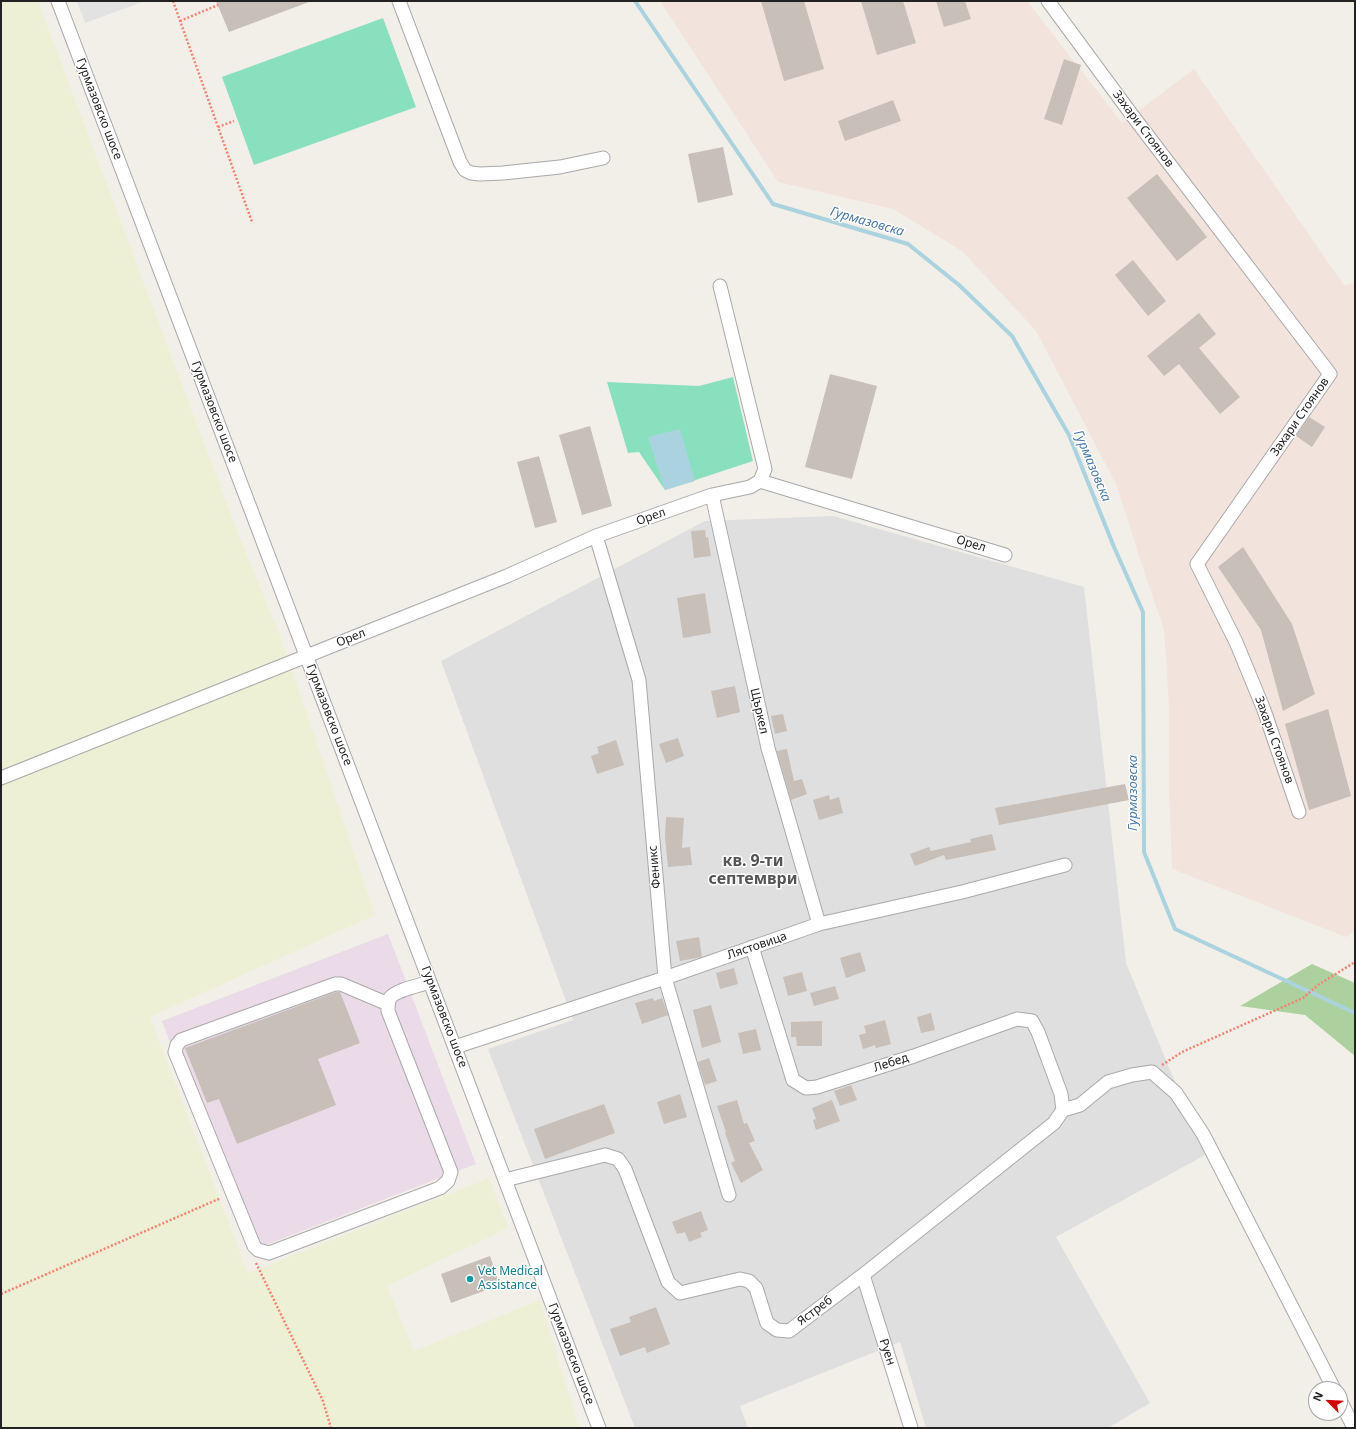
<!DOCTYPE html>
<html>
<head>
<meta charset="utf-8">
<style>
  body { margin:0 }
  #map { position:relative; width:1356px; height:1429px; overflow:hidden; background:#f2efe9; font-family:"Noto Sans",sans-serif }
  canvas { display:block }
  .frame { position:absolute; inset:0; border:2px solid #222; pointer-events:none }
  .north { position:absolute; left:1308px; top:1381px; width:40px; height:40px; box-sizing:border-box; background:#fff; border:1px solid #a7a7a7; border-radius:50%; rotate:294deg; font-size:11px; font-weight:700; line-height:16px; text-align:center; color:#222 }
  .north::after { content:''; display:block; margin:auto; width:14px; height:18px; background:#d40000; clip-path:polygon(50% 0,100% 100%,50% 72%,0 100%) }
</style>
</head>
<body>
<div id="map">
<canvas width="1356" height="1429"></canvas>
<div class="frame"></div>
<div class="north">N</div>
</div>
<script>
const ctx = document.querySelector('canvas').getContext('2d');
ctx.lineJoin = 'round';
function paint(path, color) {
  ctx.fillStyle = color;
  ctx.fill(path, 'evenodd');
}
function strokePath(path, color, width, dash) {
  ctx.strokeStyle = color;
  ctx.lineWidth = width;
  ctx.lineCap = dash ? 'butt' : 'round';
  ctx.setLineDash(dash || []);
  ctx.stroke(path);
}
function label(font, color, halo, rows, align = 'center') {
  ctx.font = font + ' "Noto Sans",sans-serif';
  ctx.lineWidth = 3;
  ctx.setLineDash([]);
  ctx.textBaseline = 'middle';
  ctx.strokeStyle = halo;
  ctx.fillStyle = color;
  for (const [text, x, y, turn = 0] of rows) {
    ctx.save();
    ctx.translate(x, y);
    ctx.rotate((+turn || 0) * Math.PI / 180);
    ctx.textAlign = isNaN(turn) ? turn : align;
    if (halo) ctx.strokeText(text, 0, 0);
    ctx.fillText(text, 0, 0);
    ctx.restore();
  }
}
const residential = new Path2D(`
  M833,516L1084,587L1126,963L1205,1155L1056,1237L1150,1403L1108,1428H926L900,1342L740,1406L748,1428H635L488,1049L573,1020L441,661L705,521Z`);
const industrial = new Path2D(`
  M388,934L476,1164L250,1251L162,1021Z`);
const military = new Path2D(`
  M660,1H1027L1122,123L1194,69L1344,285L1355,283V931L1346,937L1172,869L1169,791V706L1164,630L1140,559L1116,484L1036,331L962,251L893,209L778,182Z`);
const farmland = new Path2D(`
  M1,1H38L239,536L280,635L375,915L150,1017L248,1273L489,1178L508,1228L387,1286L414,1351L540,1300L579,1428H1Z`);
const forest = new Path2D(`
  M1312,964L1355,983V1056L1305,1015L1240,1006Z`);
const pitch = new Path2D(`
  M383,18L416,107L254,165L222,77Z
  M733,377L753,461L665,490L639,452L628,453L607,382L699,386Z`);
const parking = new Path2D(`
  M77,1H145L85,23Z`);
const water = new Path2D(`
  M680,429L695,481L665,490L648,437Z`);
const stream = new Path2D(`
  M635,1L773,204L908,244L959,285L1012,336L1069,435L1114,547L1143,612L1144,852L1175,929L1355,1013`);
const building = new Path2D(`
  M216,1H308L309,2L229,32Z
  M761,1H804L824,69L784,81Z
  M861,1H903L916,43L877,55Z
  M936,1H965L971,19L944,27Z
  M1064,59L1081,65L1062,125L1044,119Z
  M893,100L901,121L845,141L838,121Z
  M723,147L733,195L698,203L688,154Z
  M1157,174L1207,237L1177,261L1127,198Z
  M1133,260L1166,301L1148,316L1115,275Z
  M1199,313L1216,334L1199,348L1240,397L1220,414L1179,364L1164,376L1147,356Z
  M830,374L877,386L852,479L805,467Z
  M1309,417L1325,427L1312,447L1296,436Z
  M590,426L612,506L582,515L559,435Z
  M539,456L557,522L535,528L517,462Z
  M705,530L706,538L708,537L711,556L694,558L691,531Z
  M1243,547L1292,624L1315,694L1283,711L1261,630L1218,567Z
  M705,593L711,633L683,638L677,598Z
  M735,686L740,712L717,718L711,691Z
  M1328,709L1351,796L1309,810L1285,724Z
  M783,714L787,731L775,734L771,716Z
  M678,738L684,756L666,763L659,744Z
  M616,740L624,765L597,774L591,756L599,753L597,747Z
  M787,749L794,781L802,779L807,794L791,800L777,751Z
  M1125,784L1129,800L999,825L995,808Z
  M829,795L830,800L839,797L843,813L819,820L813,800Z
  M666,817L684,818L682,848L690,847L692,865L668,867L665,837Z
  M992,834L996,850L946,860L944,855L915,866L910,854L929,847L931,851L971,842L970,839Z
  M699,937L702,957L680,961L676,941Z
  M860,952L866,971L846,978L840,958Z
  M734,968L738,984L720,989L716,973Z
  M802,972L807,991L788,996L783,977Z
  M835,986L839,999L814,1006L810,993Z
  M336,992H340L360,1043L318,1059L336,1105L237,1144L219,1099L207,1103L185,1048Z
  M653,998L654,1001L662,998L668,1015L642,1024L635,1003Z
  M711,1005L721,1042L702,1048L693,1010Z
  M931,1013L935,1030L921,1033L917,1017Z
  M885,1020L891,1044L876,1048L875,1045L863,1049L859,1035L866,1033L864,1026Z
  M822,1021V1046H797L796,1037H791V1022Z
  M756,1029L761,1050L743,1054L738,1033Z
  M709,1058L717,1081L705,1085L698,1062Z
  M851,1085L857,1100L840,1106L834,1091Z
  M680,1094L687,1117L664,1124L657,1102Z
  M737,1100L744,1124L747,1123L755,1141L749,1143L763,1170L741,1183L731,1163L735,1161L725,1133L726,1132L717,1106Z
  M832,1100L840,1121L816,1130L813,1120L816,1119L812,1108Z
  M604,1104L615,1133L545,1159L534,1129Z
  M701,1211L708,1230L700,1233L702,1237L689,1242L685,1232L677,1234L672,1222Z
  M490,1256L500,1285L451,1303L441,1274Z
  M656,1307L670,1344L647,1353L645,1347L620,1356L610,1329L631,1322L629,1317Z`);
const path = new Path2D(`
  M173,1L252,222
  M180,21L218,5
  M218,127L234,121
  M1162,1065L1182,1052L1303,998L1318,985L1355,962
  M256,1263L323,1401L331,1428
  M1,1294L221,1198`);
const minor = new Path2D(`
  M58,1L599,1428
  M399,1L460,162L465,170L471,173L480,174L503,173L560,167L603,158
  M1048,1L1132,115L1330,374L1197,564L1236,642L1264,710L1299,812
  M720,286L765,469L760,481
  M712,495L768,748L819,924
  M596,536L639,680L665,978L729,1195
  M1,778L507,576L596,536L712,495L750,487L760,481L1005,555
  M752,947L793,1080L806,1088L817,1087L914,1056L1017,1019L1032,1021L1038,1032L1061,1094L1063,1110
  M388,1004L341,984H335L181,1040L177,1045L175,1052L254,1246L258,1250L269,1253L440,1188L448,1181L451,1172L388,1011C388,1006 388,1002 390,998C395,990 421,985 430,982
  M455,1047L665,978L819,924L962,892L1065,865
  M1063,1110L1080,1105L1108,1082L1132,1075L1152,1072L1176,1093L1203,1134L1334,1389
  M505,1180L605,1155L618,1159L625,1169L668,1282L680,1293L740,1279L749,1281L756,1288L767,1323L777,1330L789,1331L863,1275L1054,1123L1063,1110
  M863,1275L911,1428
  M1340,1400L1354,1428`);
const markers = [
  [470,1279,4,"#0f9aa8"]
];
const streetNames = [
  ["Гурмазовско шосе",99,109,69],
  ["Захари Стоянов",1143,129,53],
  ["Гурмазовско шосе",214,412,69],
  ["Захари Стоянов",1300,417,-55],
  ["Орел",651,517,-20],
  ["Орел",971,544,17],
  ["Орел",351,638,-22],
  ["Щъркел",759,711,77],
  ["Гурмазовско шосе",329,715,69],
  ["Захари Стоянов",1274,740,70],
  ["Феникс",655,867,-95],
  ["Лястовица",757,946,-19],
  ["Гурмазовско шосе",444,1017,69],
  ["Лебед",891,1063,-18],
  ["Ястреб",815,1311,-37],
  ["Руен",887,1352,72],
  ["Гурмазовско шосе",571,1354,69]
];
const cultureNames = [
  ["Vet Medical",478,1272],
  ["Assistance",478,1286]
];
const waterNames = [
  ["Гурмазовска",867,222,16],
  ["Гурмазовска",1092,466,67],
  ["Гурмазовска",1133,793,-90]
];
const districtNames = [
  ["кв. 9-ти",753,861],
  ["септември",753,879]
];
paint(residential, '#e0dfdf');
paint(industrial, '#ebdbe8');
paint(military, '#f3e3dd');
paint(farmland, '#eef0d5');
paint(forest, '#add19e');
paint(pitch, '#88e0be');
paint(parking, '#e2e2e2');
paint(water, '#aad3df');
strokePath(stream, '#aad3df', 4);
paint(building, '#c7bfb8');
strokePath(minor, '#a9a9a9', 15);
strokePath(path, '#fa8072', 2.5, [2, 2]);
strokePath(minor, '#fff', 13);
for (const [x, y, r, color] of markers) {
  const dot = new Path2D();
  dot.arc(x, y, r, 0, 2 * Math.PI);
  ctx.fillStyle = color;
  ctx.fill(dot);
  strokePath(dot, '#fff', 1.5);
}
label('12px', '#222', '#fff', streetNames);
label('12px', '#0d838f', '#fff', cultureNames, 'left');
label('italic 13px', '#4a7aab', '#fff', waterNames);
label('bold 16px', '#555', '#fff', districtNames);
</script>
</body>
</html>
